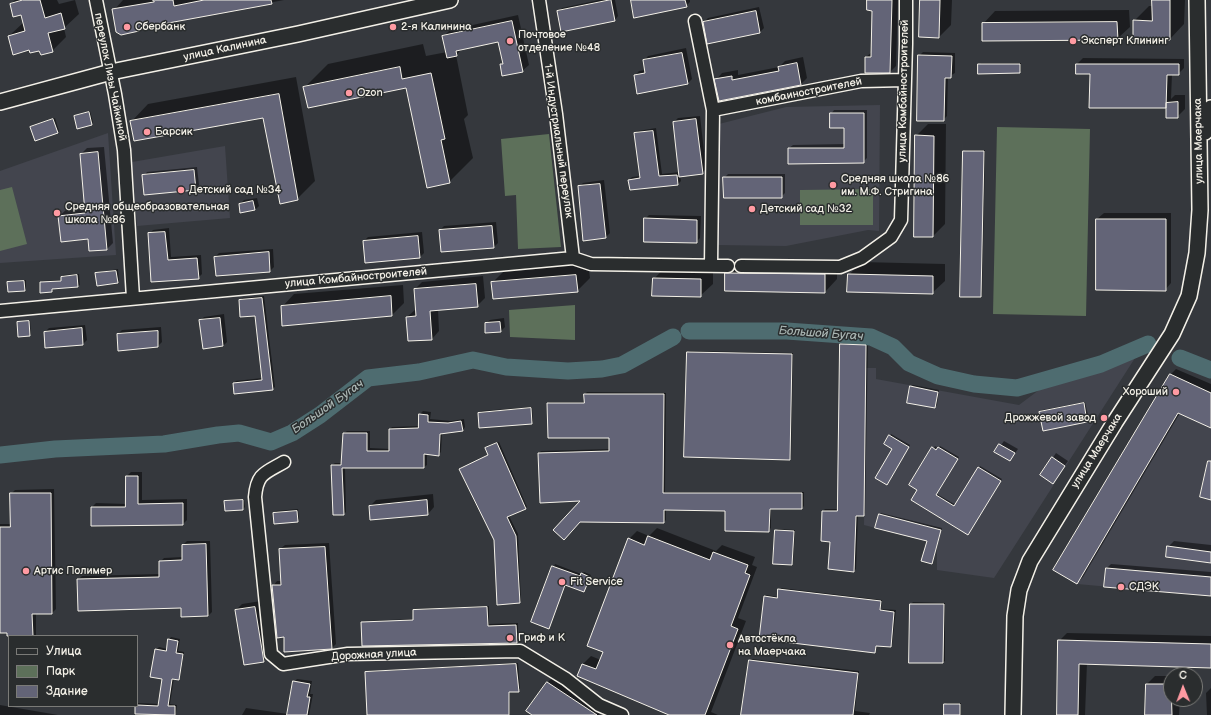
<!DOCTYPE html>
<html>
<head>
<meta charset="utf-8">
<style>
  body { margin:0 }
  #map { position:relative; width:1211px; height:715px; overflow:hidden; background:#35383d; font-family:"Balsamiq Sans",sans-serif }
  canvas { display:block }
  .legend { position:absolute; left:8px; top:635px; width:130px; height:72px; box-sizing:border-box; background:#2a2d2e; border:1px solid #7b7b78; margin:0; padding:5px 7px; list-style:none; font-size:12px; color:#f4f1e8 }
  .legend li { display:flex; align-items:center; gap:8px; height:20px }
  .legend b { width:20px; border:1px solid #7b7b78 }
  .north { position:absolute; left:1163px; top:667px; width:40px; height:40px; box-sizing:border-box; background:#2a2d2e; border:1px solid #7b7b78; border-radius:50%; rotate:359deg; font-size:11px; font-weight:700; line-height:16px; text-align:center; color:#f4f1e8 }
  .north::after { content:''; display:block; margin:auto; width:14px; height:18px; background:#ff9aa2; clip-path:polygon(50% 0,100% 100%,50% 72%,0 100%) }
</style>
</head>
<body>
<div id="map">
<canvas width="1211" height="715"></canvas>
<ul class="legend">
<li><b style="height:5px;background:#2a2d2e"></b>Улица</li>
<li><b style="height:11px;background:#5d705a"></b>Парк</li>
<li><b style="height:11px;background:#636477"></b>Здание</li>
</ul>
<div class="north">С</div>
</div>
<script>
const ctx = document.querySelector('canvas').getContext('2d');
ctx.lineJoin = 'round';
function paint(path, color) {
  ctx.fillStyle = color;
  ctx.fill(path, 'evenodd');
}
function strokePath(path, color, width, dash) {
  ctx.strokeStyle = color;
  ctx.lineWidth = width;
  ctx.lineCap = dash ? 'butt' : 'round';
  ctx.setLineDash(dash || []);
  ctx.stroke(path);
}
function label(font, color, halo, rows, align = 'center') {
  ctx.font = font + ' "Balsamiq Sans",sans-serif';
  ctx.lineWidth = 3;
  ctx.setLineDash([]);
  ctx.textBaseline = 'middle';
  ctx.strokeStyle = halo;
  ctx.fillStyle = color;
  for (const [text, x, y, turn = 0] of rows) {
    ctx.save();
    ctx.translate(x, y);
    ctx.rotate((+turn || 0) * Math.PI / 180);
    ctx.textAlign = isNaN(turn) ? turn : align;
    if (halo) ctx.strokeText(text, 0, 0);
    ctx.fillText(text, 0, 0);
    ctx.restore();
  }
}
const built = new Path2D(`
  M880,105L879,231L868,230L786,246L717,245L719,124L786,107Z
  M108,133L116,255L0,263V171Z
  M225,146L230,218L137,226L132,162Z
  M1135,358L994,578L937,570V544L864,525L866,368H876V379L1019,405L1047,384Z
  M1169,374L1211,393V596L1077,584L1053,570Z`);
const green = new Path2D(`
  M997,127L1090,129L1086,316L993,314Z
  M549,134L561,247L518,249L516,195L505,196L501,139Z
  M12,187L27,244L0,251V190Z
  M873,189V225H800V190Z
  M575,305V340L510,337L509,310Z`);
const shadow = new Path2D(`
  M15,0H57L59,4L75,0L79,14L64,28L66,37L52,51L30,49L9,36L24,22L22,14L11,4Z
  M123,0H284L141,27L114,10Z
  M599,0H615L618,16L615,20L558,12L562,8Z
  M632,0H690V2L686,6Z
  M868,0H898L896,66L890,72H866V57L872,52L873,10Z
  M921,0H952L951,25L939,37Z
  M1153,0H1185L1184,24L1170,39L1134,21L1149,6H1153Z
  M759,7L764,28L760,32L704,22L708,18Z
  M1129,10L1130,27L1117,39L983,24L995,11Z
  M518,15L529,65L522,71L501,65L503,62L499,41L462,49L456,55L468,115L464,119L473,158L449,182L407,87L304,88L328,64L423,44L426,56L447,52L444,36L450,30Z
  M686,48L692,79L688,83L635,76L639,71L645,70L644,61L648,56Z
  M923,52L955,53V73L948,77L947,116L943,120L919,56Z
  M803,57L807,78L801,84L716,80L722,73L738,70V75L779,67L785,61Z
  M1083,58L1184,59V68L1178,74H1172L1171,99L1175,95H1185V109L1177,117L1167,106L1091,73L1077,64Z
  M981,63H1021V71L1019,72L979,65Z
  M296,77L315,181L297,199L263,117L131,122L148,104Z
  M834,110H867V158L863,162L789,148L793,145L845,144V127L831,114Z
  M90,111L93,122L91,124L75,117Z
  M700,116L706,169L702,173L680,176L681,181L678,184L629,180L632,177L641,176L635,134L638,131L656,128L662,174L680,172L674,122L678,118Z
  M55,118L59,131L57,133L31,127Z
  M928,124H946L945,224L933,236L916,136Z
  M104,147L113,243L107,249L90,250L89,238L59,216L66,210L86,208L81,154L87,148Z
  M966,150H985L982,294L981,296L964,151Z
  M197,167L199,185L195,189L144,176L147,172Z
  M728,174H785V193L781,197L724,178Z
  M604,180L610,233L606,237L579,187L583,183Z
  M257,198L259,206L255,210L240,204L244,200Z
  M1104,213H1171V283L1165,290L1097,219Z
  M649,215L701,216L700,238L696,242L645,219Z
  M496,222L498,243L494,247L440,230L444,226Z
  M169,228L171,257L201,255L202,274L198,278L152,281L149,234L153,230Z
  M422,232L424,253L420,257L364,241L368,237Z
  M273,249L274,267L270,271L215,257L219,253Z
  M739,261L837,262V279L825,292L726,274Z
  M861,262L945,264V281L932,293L849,275Z
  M588,263L590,278L577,291L493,282L505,270Z
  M666,266L713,267V284L700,296L654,279Z
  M118,269L119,280L118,282L96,273Z
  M79,274L80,285L78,286L54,288L52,291L41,292V283L42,281L62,280L63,275Z
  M483,276L485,298L477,306L438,309L439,331L432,339L407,317L416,309L415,289L422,282Z
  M26,280V289L24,290L8,283L10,281Z
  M403,285L404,303L392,315L282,307L294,294Z
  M264,296L275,387L272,389L234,383L236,381L262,378L256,315L240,301L242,298Z
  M224,314L227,342L223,346L200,321L204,317Z
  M504,318L505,327L501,331L486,323L490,320Z
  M30,320L31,334L30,335L18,323Z
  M85,325L87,340L83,344L45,332L49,328Z
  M161,327L162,342L158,346L119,350L118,334L122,330Z
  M843,343H868L865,513L863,515H858L856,569L854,571L831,541L823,511L825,509H838L841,345Z
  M689,351L793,353L791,457L790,459L688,353Z
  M1176,369L1211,384V427L1180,413L1083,577L1077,583L1170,375Z
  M913,385L939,390L937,405L935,407L911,387Z
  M587,392L666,393L665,492H804V506L802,508H771V528L769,530L726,510L666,509V520L664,522L582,500L539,453L541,451L610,449V437L548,404L550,402H585V394Z
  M1085,402L1089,419L1087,421L1044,430L1040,412L1042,410Z
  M532,407L533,421L531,423L479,413L481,411Z
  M423,411L431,412L430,419L451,421L464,419L465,427L463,430L442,433L441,452L438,455L427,454V465L424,467H345L346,512L344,514L332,465L335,463H343L344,433L347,431H370V448L390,449V429L392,427L419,426L420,414Z
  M891,434L910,445L889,482L893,449L890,436Z
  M1004,441L1018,449L1010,460L996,452Z
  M499,442L527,507L509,516L518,534L521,601L519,602L495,540L460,469L489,455L486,448Z
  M935,446L938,448L940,446L959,457L937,494L956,505L980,466L1002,479L969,532L911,485Z
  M1056,453L1068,461L1053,482L1042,474Z
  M131,472H142V500L187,499V520L183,524L92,525V507L96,503L127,504V476Z
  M54,489L56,609L52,613H36V636H9V655L8,632H0V524H11V494L15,490Z
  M433,494L434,507L428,514L371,519L370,506L376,500Z
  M244,499L245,507L243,509L225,502L227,500Z
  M298,509L299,519L297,521L274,513L276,511Z
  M881,513L942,528L933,561L931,563L928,540L879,515Z
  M657,528L716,551L722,545L755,557L752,565L757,567L738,618L746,621L711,712L718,715H672L579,675L583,664L591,656L601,660L604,652L629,539L637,531L649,536Z
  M778,529L795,530L793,562L791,564L776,531Z
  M187,541H210L212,612L208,616L78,580L82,576L160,574V562L164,558L183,557V545Z
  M1174,541L1211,545V562L1168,547Z
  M329,543L336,644L332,648L285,636L273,586L277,581H281L280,549L285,545Z
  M555,564L581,574L584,572L591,575L583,591L565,584L549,627L533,621Z
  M1111,564L1211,572V595L1107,568Z
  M781,588L882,600L881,609L896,610L892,645L890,646L877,645L875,652L765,597L766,595L779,597Z
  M261,601L269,655L263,661L236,610L242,604Z
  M913,602L945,603V661L943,662L911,604Z
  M489,606V624L518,623V640L517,642L362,623L364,621L414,619V611L415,609Z
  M1067,633L1211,636V667L1087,663L1085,715H1058L1059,641Z
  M171,637L180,639L178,651L184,652L180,677L178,679L174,678L170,704L177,705L176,713L174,715L137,706L138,703L159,704L163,678L156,650L159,647L167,649L169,640Z
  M752,659L859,671L855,711L870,713L869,715H743L750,661Z
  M518,663L520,689L510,691V715H368L366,672L368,671Z
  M556,674L605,706L599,715H534L527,711L548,682Z
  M1155,676H1171V699H1180L1179,715H1146L1147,684Z
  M297,679L312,681L310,694H313L309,715H242L246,708L288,714L294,682Z
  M1211,688V715H1207L1206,693Z
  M947,703H961V715H945V705Z
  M0,705L58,715H0Z`);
const river = new Path2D(`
  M689,331H787L871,337L893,347L909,363L938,376L974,384L1017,388L1101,364L1148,344
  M1180,358L1211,370
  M0,455L55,449L164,444L218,435L239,433L271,442L292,433L320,415L368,378L419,372L473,360L506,367L568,371L602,369L622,365L673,337`);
const building = new Path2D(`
  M23,0H40L45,18L61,13L65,29L48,33L53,52L41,55L39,51L30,53L29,50L13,55L8,36L25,31L21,15L13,17L10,4Z
  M153,0H173L174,6L204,0H271L272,4L141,28L139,31L121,35L116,32L112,9L154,2Z
  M611,0L615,21L561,32L557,11Z
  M631,0H685L687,7L634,18Z
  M867,0H892L890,73H865V57H871L872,11L867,10Z
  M920,0H940L939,38L919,37Z
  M1152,0H1170V40H1133V20L1152,21Z
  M756,11L760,33L707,44L703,22Z
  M512,21L523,72L502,76L500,64H503L498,42L456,51L457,56L447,58L442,36Z
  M1117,22L1118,40L982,41V23Z
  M682,53L688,84L637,94L634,75L645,73L643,60Z
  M918,55L952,56L951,78H945L944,121H917Z
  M797,63L801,85L719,101L714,79L732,76V80L779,71L778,67Z
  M978,64H1020V73L978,74Z
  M1076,64H1179V75H1167L1166,108H1089L1090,74H1076Z
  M400,67L402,79L431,73L445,139L441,140L450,183L427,188L406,88L308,108L303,87Z
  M279,94L298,200L280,204L263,118L134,141L130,121Z
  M1178,102V118H1166V103Z
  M89,112L92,125L77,129L74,116Z
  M830,113H864V163L788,164V148H844V128H830Z
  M53,119L58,133L35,141L30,127Z
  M696,119L703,174L679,177L673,122Z
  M653,131L659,176L677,175L678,185L630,190L628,180L640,178L634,133Z
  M915,135L934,136L933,237H914Z
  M963,151H984L981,297H960Z
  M98,152L107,250L89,251L88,239L61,242L58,216L85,213L80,154Z
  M194,170L196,190L144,195L142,175Z
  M723,177H782V198H724Z
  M600,184L606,238L583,241L578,186Z
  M253,201L255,210L240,213L239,204Z
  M644,218L697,220V243L644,242Z
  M1096,219H1166V291L1096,290Z
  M492,226L494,248L441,252L439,230Z
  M165,232L168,260L197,258L199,279L151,282L148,233Z
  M418,236L420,258L365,263L363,241Z
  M269,252L270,272L216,276L214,257Z
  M116,271L118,283L97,286L95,273Z
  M725,273L825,274V293L725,291Z
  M848,274L933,276V294L847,292Z
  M77,275L78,287L52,289V292L40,293V282L61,281V277Z
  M576,275L578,292L493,299L491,282Z
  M653,278L701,279V297L652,296Z
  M24,281L25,291L8,292L7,282Z
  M476,284L478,307L430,311L432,340L408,341L406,317L416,316L414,289Z
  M391,296L392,316L282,326L281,306Z
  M262,298L273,390L234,394L233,383L262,380L255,316L240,317L239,300Z
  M220,318L223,346L203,349L199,320Z
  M29,321L30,336L18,337L17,322Z
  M500,322L501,332L485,333V323Z
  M82,328L83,345L45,348L44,332Z
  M158,331V347L118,351L117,334Z
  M840,344L866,345L864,516H856L854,572L828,569L830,542L821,541L822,511H837Z
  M687,352L792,354L790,460L684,457Z
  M1170,374L1211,393V428L1178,413L1077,584L1053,570Z
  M910,386L938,392L935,408L907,403Z
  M584,394H664L663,493H802V509H770L769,532L725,531V511L664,510V523L580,522L564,540L553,530L580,501L540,503L538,453L609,451V438H548L547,403H584Z
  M1084,403L1087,422L1043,431L1039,412Z
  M531,408L532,424L479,428L478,413Z
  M419,414L428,415V422L448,423L461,421L463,431L440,434L439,456L424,454V468H342L344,515H333L331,465H341L343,433H367V451H389V429L418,428Z
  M889,435L909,447L887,485L875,478L892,449L884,444Z
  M497,443L526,509L507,517L516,536L520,603L497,605L494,540L459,469L488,455L485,448Z
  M999,444L1015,453L1010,461L994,452Z
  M932,447L936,450L938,447L958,459L936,495L954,506L978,467L1001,481L968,535L911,500L917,490L909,485Z
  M1052,457L1065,466L1053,484L1040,475Z
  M1208,461H1211V500L1200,497Z
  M126,476H138V504L183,503V525L91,526V507H125Z
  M10,493H51L52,614H32L33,636H7V633H0V527H10Z
  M243,500V510L225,511L224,501Z
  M427,500L428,515L370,520L369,506Z
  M297,511L298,522L274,524L273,513Z
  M879,514L941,530L932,564L921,561L927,541L875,528Z
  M775,530L794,531L792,565L773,564Z
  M648,536L710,560L713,552L748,565L745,573L750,575L731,626L738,629L705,715H669L577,676L582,664L596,669L603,652L587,646L628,538L644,545Z
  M206,544L208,616L181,617V608L78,611L77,579L159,577V561L182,560V545Z
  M1167,546L1211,552V563L1166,557Z
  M325,547L332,649L284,652V637L277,638L272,585H281L279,549Z
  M552,566L580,576L581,573L590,577L584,592L565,585L549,629L531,622Z
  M1106,568L1211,577V596L1104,587Z
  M778,589L881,601L880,610L894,612L891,647L876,646L875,653L759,639L764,596L777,598Z
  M910,604H944L943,663H909Z
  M255,607L264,662L244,665L235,610Z
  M487,607L488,626L516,625L517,643L362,646L361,622L413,620V610Z
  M168,639L178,641L176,653L183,654L179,680L172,679L168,706H175V715L135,714V706L137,705L158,706L162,679L150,677L155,649L166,651Z
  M1058,640L1211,644V668L1079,664L1078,715H1057Z
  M749,660L858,673L853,715H741Z
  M516,664L519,692H509V715H367L365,672Z
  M293,681L310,684L307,697H310L307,715H287Z
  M547,682L597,715H532L526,711Z
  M1146,684H1171L1172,715H1145Z
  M944,704H960V715H944Z`);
const minor = new Path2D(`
  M96,0L115,94L124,150L133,298
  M539,0L556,114L573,258
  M695,21L713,110L711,265
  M713,110L861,81L905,80
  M741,266L840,267L862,258L891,237L901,220L906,44V0
  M0,311L573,258L591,264L728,266
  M284,462C265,473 257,473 255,497L271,654L283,664L348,654L520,651L566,679L599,705L622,715`);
const major = new Path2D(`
  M0,102L111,72L298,34L450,0
  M1205,132L1211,108
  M1013,715L1015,616L1019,590L1030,561L1115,422L1172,334L1189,296L1197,253L1200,210L1197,0`);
const markers = [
  [127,27,4,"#ff9aa2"],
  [393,27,4,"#ff9aa2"],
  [510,41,4,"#ff9aa2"],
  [1073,41,4,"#ff9aa2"],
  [349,93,4,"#ff9aa2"],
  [147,132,4,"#ff9aa2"],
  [833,185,4,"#ff9aa2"],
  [181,190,4,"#ff9aa2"],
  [752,209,4,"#ff9aa2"],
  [57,213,4,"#ff9aa2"],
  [1176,392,4,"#ff9aa2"],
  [1104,418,4,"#ff9aa2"],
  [26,571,4,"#ff9aa2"],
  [562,582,4,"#ff9aa2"],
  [1121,587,4,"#ff9aa2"],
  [510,638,4,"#ff9aa2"],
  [730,645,4,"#ff9aa2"]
];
const poiNames = [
  ["Сбербанк",135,27],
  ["2-я Калинина",401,27],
  ["Почтовое",518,35],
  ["отделение №48",518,48],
  ["Эксперт Клининг",1081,41],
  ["Ozon",357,93],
  ["Барсик",155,132],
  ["Средняя школа №86",841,179],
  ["им. М.Ф. Стригина",841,192],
  ["Детский сад №34",189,190],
  ["Средняя общеобразовательная",65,207],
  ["школа №86",65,220],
  ["Детский сад №32",760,209],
  ["Хороший",1168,392,"right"],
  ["Дрожжевой завод",1096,418,"right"],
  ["Артис Полимер",34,571],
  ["Fit Service",570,582],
  ["СДЭК",1129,587],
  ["Гриф и К",518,638],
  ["Автостёкла",738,639],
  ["на Маерчака",738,652]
];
const streetNames = [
  ["улица Калинина",225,49,-12],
  ["переулок Лизы Чайкиной",110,77,79],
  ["улица Комбайностроителей",904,91,-89],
  ["комбаиностроителей",809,92,-11],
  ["1-й Индустриальный переулок",558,141,82],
  ["улица Маерчака",1199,141,-91],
  ["улица Комбайностроителей",356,278,-5],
  ["улица Маерчака",1097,451,-58],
  ["Дорожная улица",374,655,-3]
];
const waterNames = [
  ["Большой Бугач",821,334,4],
  ["Большой Бугач",328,407,-35]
];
paint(built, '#43454e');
paint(green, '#5d705a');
paint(shadow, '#0007');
strokePath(river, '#4e6c70', 17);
paint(building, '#636477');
strokePath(building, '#f4f1e8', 1);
strokePath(minor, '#f4f1e8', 15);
strokePath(major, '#f4f1e8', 18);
strokePath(minor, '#2a2d2e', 12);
strokePath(major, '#2a2d2e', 15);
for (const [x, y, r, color] of markers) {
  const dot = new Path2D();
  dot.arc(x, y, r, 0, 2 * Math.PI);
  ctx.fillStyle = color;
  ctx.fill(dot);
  strokePath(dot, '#2a2d2e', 1.5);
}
label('11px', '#f4f1e8', '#2a2d2e', poiNames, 'left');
label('11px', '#f4f1e8', '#2a2d2e', streetNames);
label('italic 12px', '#a9b5b2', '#2a2d2e', waterNames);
</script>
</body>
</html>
